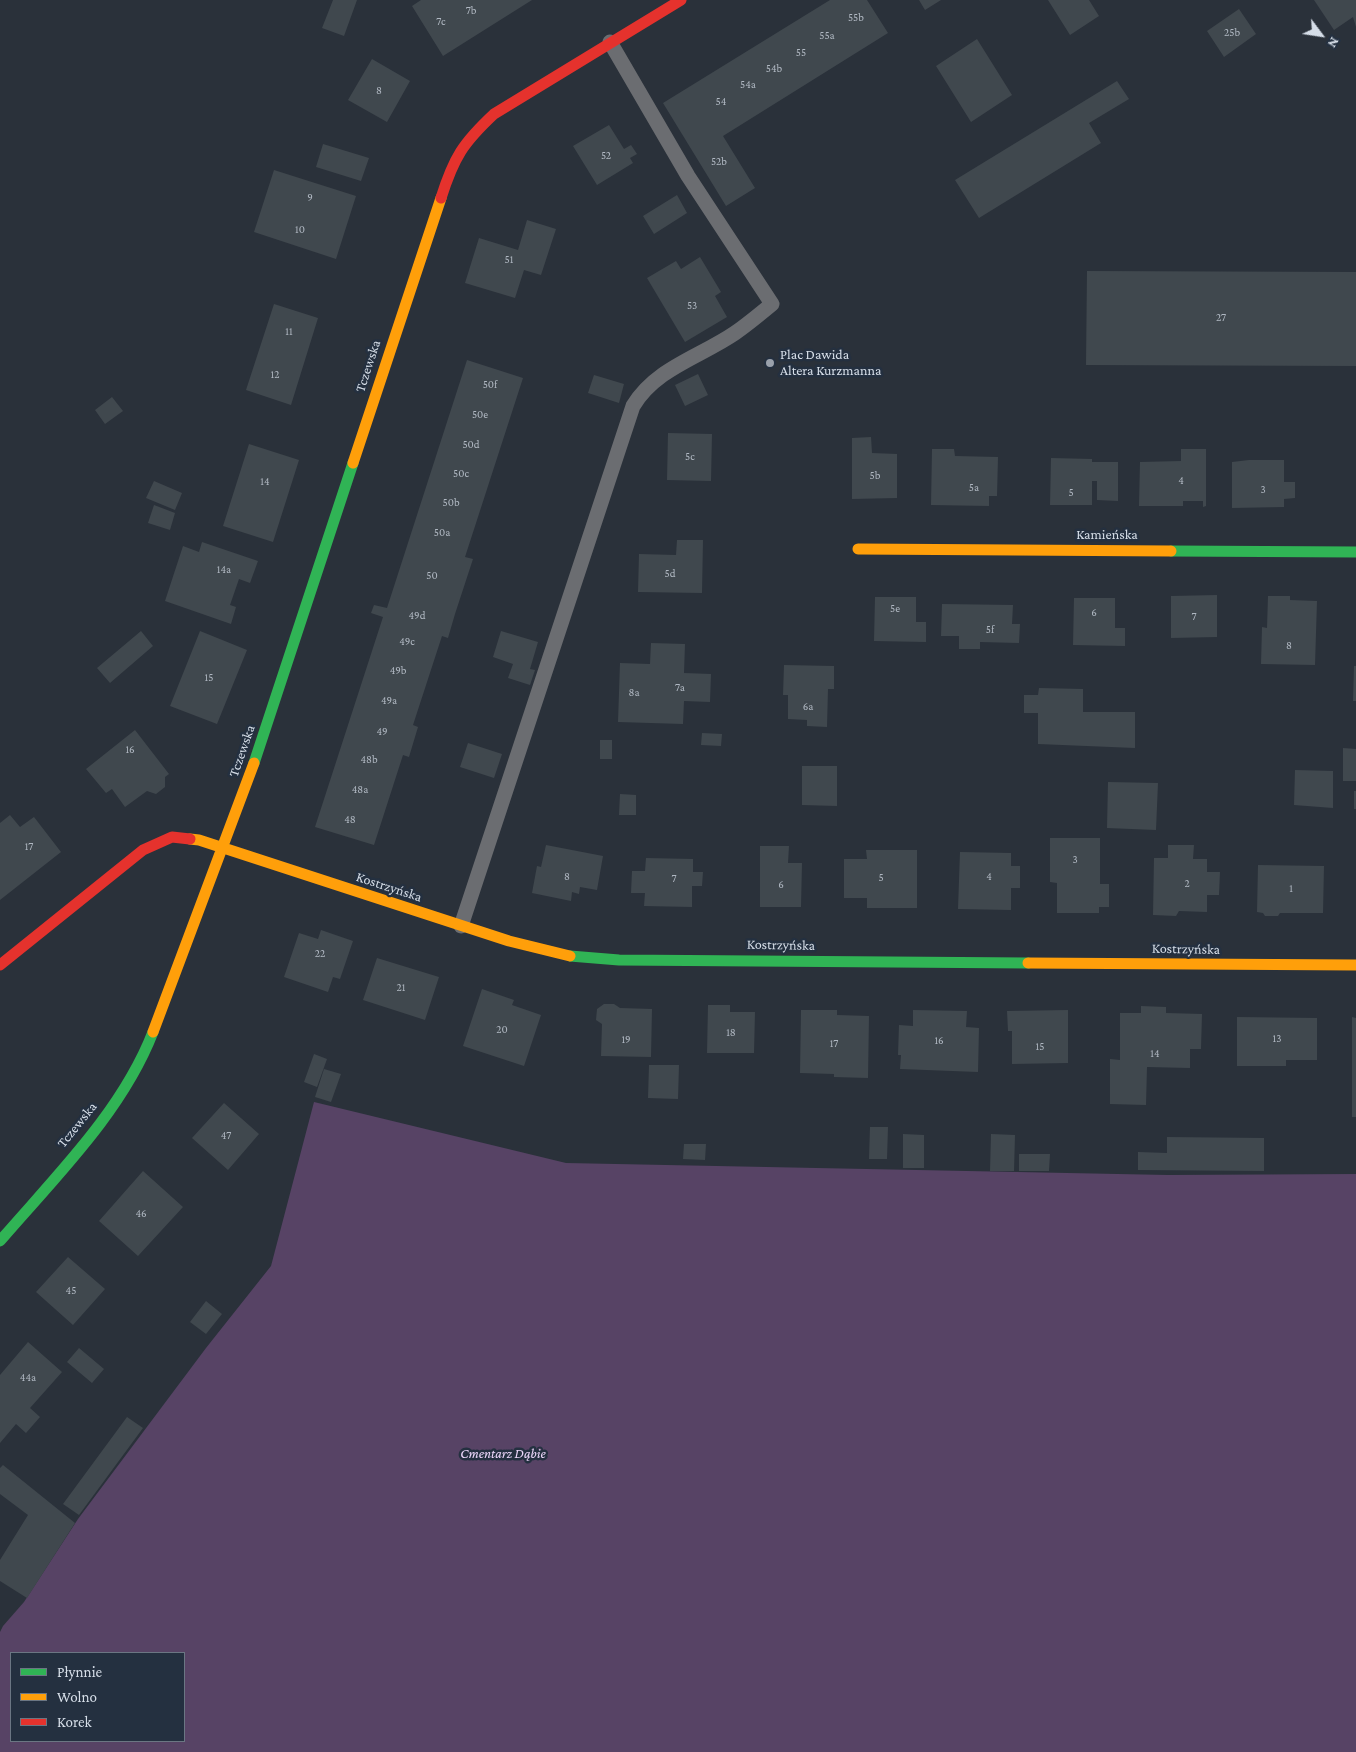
<!DOCTYPE html>
<html>
<head>
<meta charset="utf-8">
<style>
  body { margin:0 }
  #map { position:relative; width:1356px; height:1752px; overflow:hidden; background:#2a313a; font-family:"Crimson Pro",serif }
  canvas { display:block }
  .legend { position:absolute; left:10px; top:1652px; width:175px; height:90px; box-sizing:border-box; background:#243040; border:1px solid #6b7683; margin:0; padding:6px 9px; list-style:none; font-size:15px; color:#d6dee8 }
  .legend li { display:flex; align-items:center; gap:10px; height:25px }
  .legend b { width:25px; border:1px solid #6b7683 }
  .north { position:absolute; left:1296px; top:10px; width:50px; height:50px; -webkit-text-stroke:4px #243040; paint-order:stroke; rotate:121deg; font-size:14px; font-weight:700; line-height:20px; text-align:center; color:#d6dee8 }
  .north::after { content:''; display:block; margin:auto; width:18px; height:22px; background:#d6dee8; clip-path:polygon(50% 0,100% 100%,50% 72%,0 100%) }
</style>
</head>
<body>
<div id="map">
<canvas width="1356" height="1752"></canvas>
<ul class="legend">
<li><b style="height:6px;background:#30b455"></b>Płynnie</li>
<li><b style="height:6px;background:#ff9f0a"></b>Wolno</li>
<li><b style="height:6px;background:#e5322d"></b>Korek</li>
</ul>
<div class="north">N</div>
</div>
<script>
const ctx = document.querySelector('canvas').getContext('2d');
ctx.lineJoin = 'round';
function paint(path, color) {
  ctx.fillStyle = color;
  ctx.fill(path, 'evenodd');
}
function strokePath(path, color, width, dash) {
  ctx.strokeStyle = color;
  ctx.lineWidth = width;
  ctx.lineCap = dash ? 'butt' : 'round';
  ctx.setLineDash(dash || []);
  ctx.stroke(path);
}
function label(font, color, halo, rows, align = 'center') {
  ctx.font = font + ' "Crimson Pro",serif';
  ctx.lineWidth = 5;
  ctx.setLineDash([]);
  ctx.textBaseline = 'middle';
  ctx.strokeStyle = halo;
  ctx.fillStyle = color;
  for (const [text, x, y, turn = 0] of rows) {
    ctx.save();
    ctx.translate(x, y);
    ctx.rotate((+turn || 0) * Math.PI / 180);
    ctx.textAlign = isNaN(turn) ? turn : align;
    if (halo) ctx.strokeText(text, 0, 0);
    ctx.fillText(text, 0, 0);
    ctx.restore();
  }
}
const green = new Path2D(`
  M314,1102L566,1163L1168,1175L1356,1174V1752H0V1632L3,1626L24,1602L78,1519L206,1348L271,1266ZM11,1653H184V1741H11Z`);
const building = new Path2D(`
  M333,0H357L344,36L322,28Z
  M421,0H532L443,56L412,6Z
  M830,0H867L888,33L723,136L755,188L726,206L663,103Z
  M919,0H941L925,10Z
  M1048,0H1089L1099,16L1070,35Z
  M1314,0H1356V27L1353,17L1334,30Z
  M1239,9L1256,34L1224,57L1207,31Z
  M977,39L1012,95L971,122L936,66Z
  M372,59L410,81L387,122L348,100Z
  M1117,81L1129,99L1089,123L1101,143L979,218L955,180Z
  M609,125L624,149L631,145L637,154L630,158L633,163L597,185L573,146Z
  M323,144L369,158L361,181L316,167Z
  M274,170L356,196L336,259L254,232Z
  M677,195L687,213L654,234L643,216Z
  M527,220L556,229L541,275L524,270L515,298L465,283L479,238L518,250Z
  M700,257L721,292L715,296L727,317L685,342L647,278L676,261L681,269Z
  M1087,271L1356,272V366L1086,365Z
  M274,304L318,318L291,405L246,390Z
  M467,360L523,378L465,557L473,559L455,614L448,638L442,636L413,725L418,727L409,757L403,755L374,845L315,827L383,617L371,613L374,605L387,608Z
  M698,374L708,395L685,406L675,385Z
  M594,375L624,384L619,403L588,393Z
  M112,397L123,411L105,424L95,410Z
  M668,433L712,434L711,481L667,480Z
  M871,437L872,453L897,454V498L852,499V438Z
  M249,444L299,460L273,542L223,526Z
  M932,449H954L955,456L998,457L997,496H989V506L931,505Z
  M1181,449H1206V506L1203,507V501H1183V506H1139L1140,462L1181,461Z
  M1051,458L1092,459V462H1118V501L1097,500V481H1092V505H1050Z
  M1249,460H1284V482H1295V498L1284,499V507L1232,508V462Z
  M154,481L182,493L175,510L146,498Z
  M154,505L175,513L170,530L148,523Z
  M677,540H703L702,593L638,592L639,554L676,555Z
  M202,542L258,561L250,583L239,579L230,605L236,607L231,624L165,601L183,546L199,552Z
  M1217,595V637L1171,638V596Z
  M1268,596H1290V600L1317,601L1315,665L1261,664L1262,627L1267,628Z
  M875,597H916V622H926V642L874,641Z
  M1074,598H1115V628H1125V646L1073,645Z
  M942,604L1013,605L1012,624H1020L1019,643L980,642V649H959V636H941Z
  M141,631L153,646L110,683L97,668Z
  M200,631L247,650L217,724L170,706Z
  M501,631L538,642L530,669L535,670L530,685L508,678L513,664L493,657Z
  M651,643L685,644L684,673L711,674L710,702L684,701L683,724L618,722L620,663L650,664Z
  M784,665L834,666V689H828L827,727L807,726V720L788,719V695H783Z
  M1354,666H1356V701H1353Z
  M1039,688L1083,689V712H1135V748L1038,744V713H1024V695H1038Z
  M135,730L169,774L165,777V787L156,794L147,791L125,807L112,789L106,793L86,769Z
  M702,733L722,734L721,746L701,745Z
  M600,740H612V759H600Z
  M468,743L502,754L494,778L460,767Z
  M1343,748L1356,749V781H1343Z
  M802,766H837V806L802,805Z
  M1295,770L1333,771V808L1294,805Z
  M1108,782L1158,783L1156,830L1107,828Z
  M1354,791H1356V809H1354Z
  M620,794L636,795V815H619Z
  M10,815L20,827L34,817L61,852L0,900V823Z
  M1050,838H1100V884H1109V907H1099V913H1057V883L1050,882Z
  M546,845L603,856L597,890L580,887L579,894L572,892L571,901L532,893L537,866L541,867Z
  M1168,845H1194L1193,859H1207V872H1220L1219,895H1207V912L1179,911L1176,916L1153,915L1154,858H1168Z
  M760,846H789L788,863H802L801,907H760Z
  M866,850H917V908H867V898H844V859H867Z
  M960,852L1011,853V866H1020V888H1011V910L958,909Z
  M646,858L693,859V872H703L702,886H692V907L644,906L645,893H631L632,871H645Z
  M1258,865L1324,866L1323,913H1280L1278,916H1265L1263,913L1257,912Z
  M321,930L353,941L340,979L333,977L328,992L284,977L299,933L318,939Z
  M377,958L439,977L425,1020L363,1000Z
  M482,989L514,1000L512,1005L541,1015L524,1066L463,1046Z
  M604,1004H614L620,1008L652,1009L651,1057L601,1056L602,1024L596,1020L597,1009Z
  M708,1005H730V1012H755L754,1053H707Z
  M1141,1006L1166,1007V1013L1202,1014L1201,1049H1190V1068L1147,1067L1146,1105L1110,1104V1059L1120,1060V1013H1141Z
  M801,1010H837V1015L869,1016L868,1078L834,1077V1074L800,1073Z
  M913,1010L967,1011L966,1027L979,1028L978,1072L900,1069L901,1055H898L899,1025L913,1026Z
  M1068,1010V1063L1012,1064V1031H1008L1007,1011Z
  M1237,1017L1317,1018V1060H1286V1066H1237Z
  M1352,1017L1356,1018V1117H1352Z
  M314,1054L327,1059L317,1087L304,1082Z
  M649,1065H679L678,1099L648,1098Z
  M324,1069L341,1074L331,1102L315,1097Z
  M224,1103L259,1134L228,1170L192,1138Z
  M870,1127H888L887,1159H869Z
  M903,1134L924,1135V1168H903Z
  M991,1134L1015,1135L1014,1171H990Z
  M1167,1137L1264,1138V1171L1138,1170V1152L1167,1153Z
  M684,1144H706L705,1160L683,1159Z
  M1019,1154H1050L1049,1171H1019Z
  M143,1171L183,1207L138,1256L99,1221Z
  M68,1257L105,1289L73,1325L36,1292Z
  M206,1301L222,1314L206,1334L190,1322Z
  M28,1342L62,1372L30,1408L40,1417L26,1433L16,1424L0,1443V1375Z
  M79,1348L104,1369L92,1383L67,1362Z
  M127,1417L143,1428L79,1515L63,1504Z
  M3,1465L75,1523L27,1598L0,1581V1560L28,1515L0,1494V1468Z`);
const lane = new Path2D(`
  M461,926L633,406C656,368 700,357 735,333C748,324 760,314 772,304L688,176L610,42`);
const fast = new Path2D(`
  M1171,551L1356,552
  M254,763L353,463
  M570,956L619,960L1028,963
  M0,1241C55,1177 122,1112 153,1032`);
const slow = new Path2D(`
  M353,463L441,198
  M858,549L1171,551
  M190,839L199,840L509,941L570,956
  M1028,963L1356,965
  M153,1032L254,763`);
const jam = new Path2D(`
  M441,198C454,157 463,143 494,114L681,0
  M0,965L143,850L172,837L190,839`);
const markers = [
  [770,363,5,"#9aa1ab"]
];
const numberNames = [
  ["7b",471,11],
  ["55b",856,18],
  ["7c",441,22],
  ["25b",1232,33],
  ["55a",827,36],
  ["55",801,53],
  ["54b",774,69],
  ["54a",748,85],
  ["8",379,91],
  ["54",721,102],
  ["52",606,156],
  ["52b",719,162],
  ["9",310,198],
  ["10",300,230],
  ["51",509,260],
  ["53",692,306],
  ["27",1221,318],
  ["11",289,332],
  ["12",275,375],
  ["50f",490,385],
  ["50e",480,415],
  ["50d",471,445],
  ["5c",690,457],
  ["50c",461,474],
  ["5b",875,476],
  ["4",1181,481],
  ["14",265,482],
  ["5a",974,488],
  ["3",1263,490],
  ["5",1071,493],
  ["50b",451,503],
  ["50a",442,533],
  ["14a",224,570],
  ["5d",670,574],
  ["50",432,576],
  ["5e",895,609],
  ["6",1094,613],
  ["49d",417,616],
  ["7",1194,617],
  ["5f",990,630],
  ["49c",407,642],
  ["8",1289,646],
  ["49b",398,671],
  ["15",209,678],
  ["7a",680,688],
  ["8a",634,693],
  ["49a",389,701],
  ["6a",808,707],
  ["49",382,732],
  ["16",130,750],
  ["48b",369,760],
  ["48a",360,790],
  ["48",350,820],
  ["17",29,847],
  ["3",1075,860],
  ["8",567,877],
  ["4",989,877],
  ["5",881,878],
  ["7",674,879],
  ["2",1187,884],
  ["6",781,885],
  ["1",1291,889],
  ["22",320,954],
  ["21",401,988],
  ["20",502,1030],
  ["18",731,1033],
  ["13",1277,1039],
  ["19",626,1040],
  ["16",939,1041],
  ["17",834,1044],
  ["15",1040,1047],
  ["14",1155,1054],
  ["47",226,1136],
  ["46",141,1214],
  ["45",71,1291],
  ["44a",28,1378]
];
const poiNames = [
  ["Plac Dawida",780,355],
  ["Altera Kurzmanna",780,371]
];
const streetNames = [
  ["Tczewska",368,366,-72],
  ["Kamieńska",1107,535],
  ["Tczewska",242,751,-71],
  ["Kostrzyńska",389,887,18],
  ["Kostrzyńska",781,945,1],
  ["Kostrzyńska",1186,949,1],
  ["Tczewska",77,1125,-51]
];
const parkNames = [
  ["Cmentarz Dąbie",503,1454]
];
paint(green, '#574365');
paint(building, '#40484e');
strokePath(lane, '#6b6d71', 15);
strokePath(fast, '#30b455', 11);
strokePath(slow, '#ff9f0a', 11);
strokePath(jam, '#e5322d', 11);
for (const [x, y, r, color] of markers) {
  const dot = new Path2D();
  dot.arc(x, y, r, 0, 2 * Math.PI);
  ctx.fillStyle = color;
  ctx.fill(dot);
  strokePath(dot, '#243040', 2);
}
label('11px', '#b0b8c2', null, numberNames);
label('14px', '#d6dee8', '#243040', poiNames, 'left');
label('14px', '#d6dee8', '#243040', streetNames);
label('italic 14px', '#edd7fb', '#243040', parkNames);
</script>
</body>
</html>
